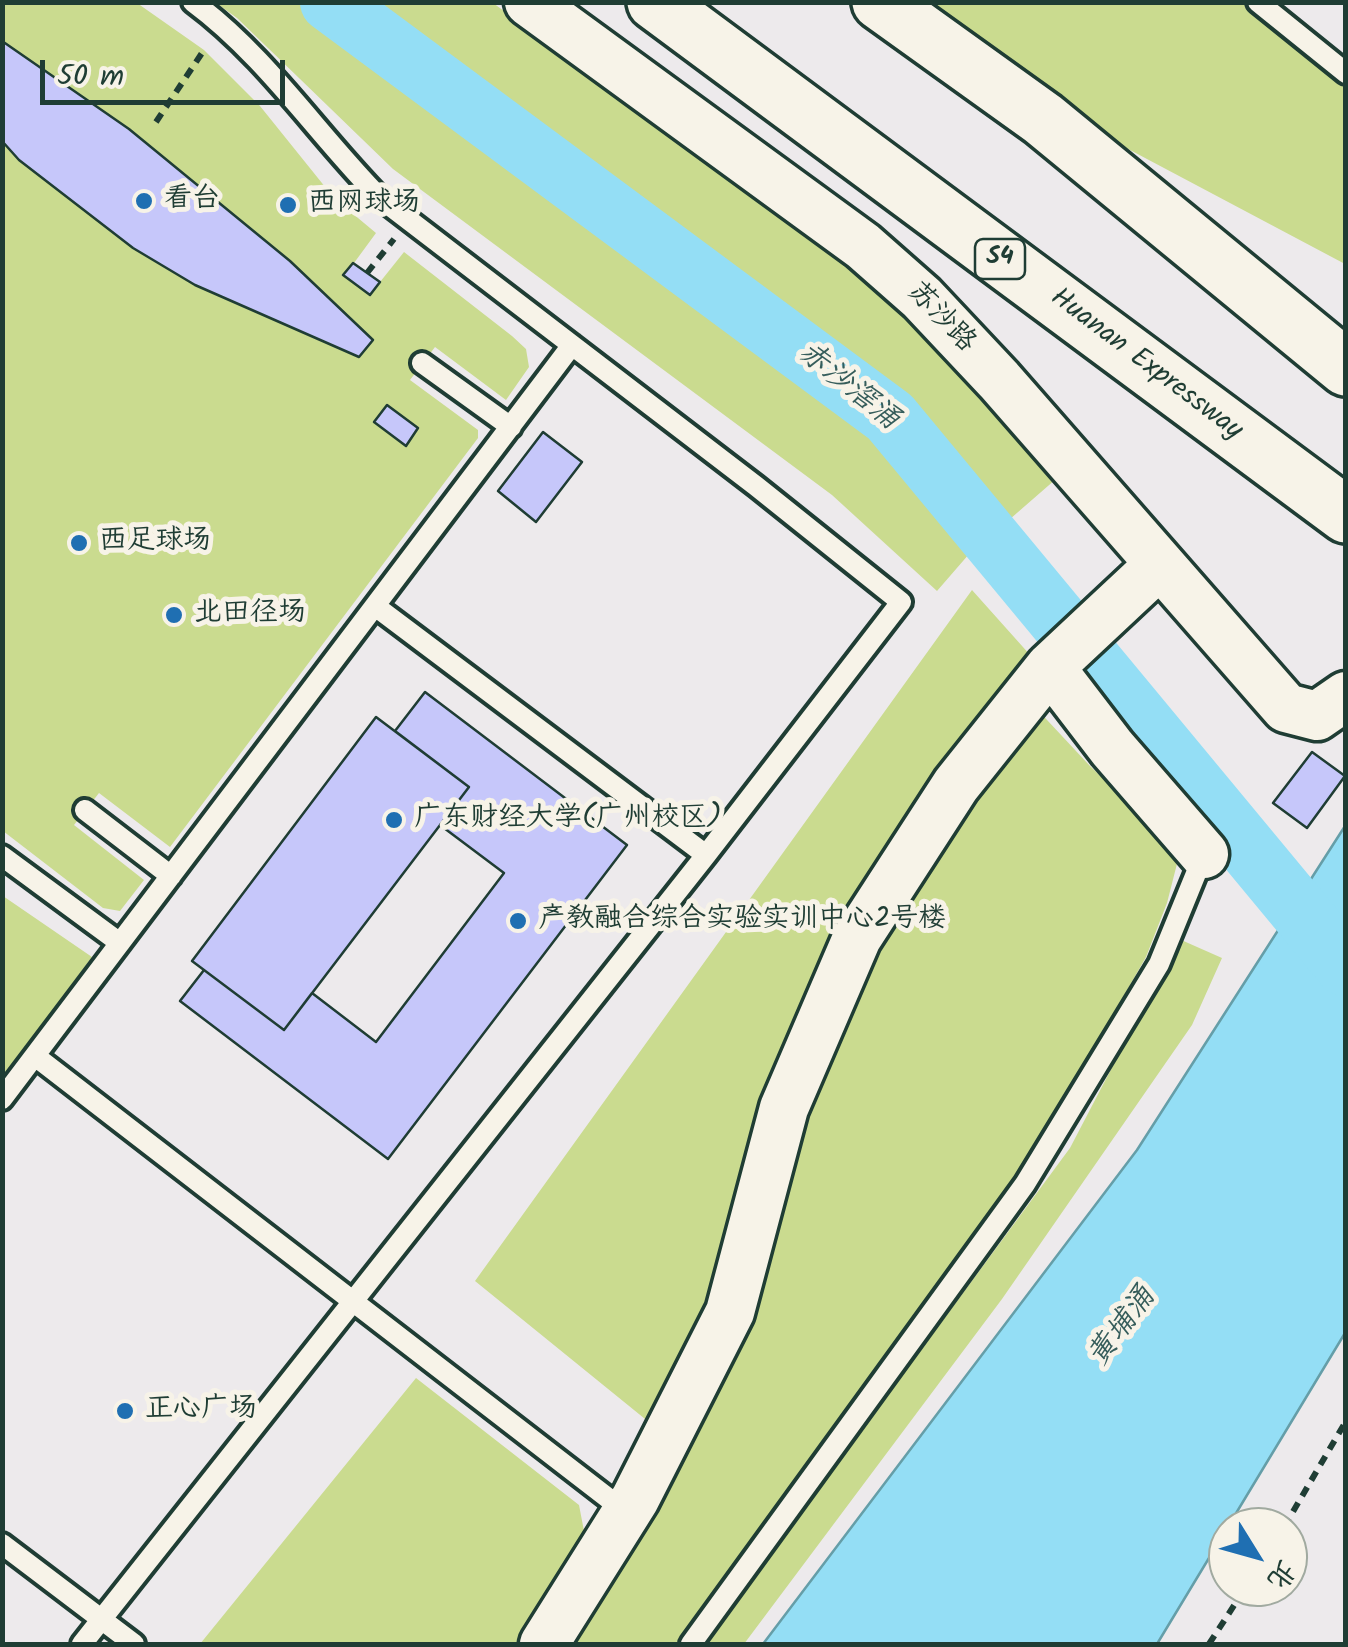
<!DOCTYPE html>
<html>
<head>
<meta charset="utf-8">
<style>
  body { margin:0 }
  #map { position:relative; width:1348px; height:1647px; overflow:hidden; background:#edeaec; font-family:Kalam,"LXGW WenKai TC",sans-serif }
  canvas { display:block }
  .frame { position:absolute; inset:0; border:5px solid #1f3d34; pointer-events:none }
  .north { position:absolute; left:1208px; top:1507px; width:100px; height:100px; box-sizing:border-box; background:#f7f3e8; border:2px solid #a1aaa0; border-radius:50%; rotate:127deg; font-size:28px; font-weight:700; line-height:40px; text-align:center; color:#1f3d34 }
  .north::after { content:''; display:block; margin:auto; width:35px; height:45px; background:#1f6fb2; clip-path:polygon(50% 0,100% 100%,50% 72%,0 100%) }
  .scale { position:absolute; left:40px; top:60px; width:245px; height:45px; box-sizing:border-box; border:5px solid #1f3d34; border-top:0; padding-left:12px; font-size:30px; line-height:35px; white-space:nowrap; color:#1f3d34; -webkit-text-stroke:8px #f7f3e8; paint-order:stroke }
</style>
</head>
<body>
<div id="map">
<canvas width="1348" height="1647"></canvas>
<div class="frame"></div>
<div class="north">北</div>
<div class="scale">50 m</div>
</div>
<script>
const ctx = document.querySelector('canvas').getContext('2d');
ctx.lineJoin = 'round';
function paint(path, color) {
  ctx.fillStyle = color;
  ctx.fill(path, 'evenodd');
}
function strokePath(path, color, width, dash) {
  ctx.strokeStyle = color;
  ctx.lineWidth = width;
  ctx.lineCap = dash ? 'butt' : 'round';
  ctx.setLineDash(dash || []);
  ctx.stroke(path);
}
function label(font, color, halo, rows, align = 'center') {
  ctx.font = font + ' Kalam,"LXGW WenKai TC",sans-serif';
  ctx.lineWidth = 10;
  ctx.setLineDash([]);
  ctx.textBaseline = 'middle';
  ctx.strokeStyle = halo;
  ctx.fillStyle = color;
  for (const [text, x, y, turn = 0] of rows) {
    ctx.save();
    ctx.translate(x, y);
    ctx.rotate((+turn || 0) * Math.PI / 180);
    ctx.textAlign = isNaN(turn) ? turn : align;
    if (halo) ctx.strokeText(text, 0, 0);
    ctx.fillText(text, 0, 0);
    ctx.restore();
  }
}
const green = new Path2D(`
  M2,3H137L204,50L260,106L334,198L376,233L354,263L380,282L404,252L512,336L526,349L529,367L506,400L435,347L410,380L478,430V438L170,847L99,793L74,825L144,880L120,911L103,908L3,831Z
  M216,3H299L870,432L976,546L937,591L832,495L393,169L237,18Z
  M367,3H493L912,308L1056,479L1002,526L908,417L836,350Z
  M918,3H1247L1345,81V264L1081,124Z
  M972,590L1031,656L846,941L716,1311L650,1423L475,1281Z
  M1034,706L1090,766L1180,852L1167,903L1146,957L1018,1182L682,1644H558L823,1044L960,811Z
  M3,896L92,957L3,1078Z
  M1179,939L1222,958L1192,1025L1002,1299L744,1644H704L1070,1148Z
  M416,1378L579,1505L584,1531L543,1624L525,1644H200Z`);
const water = new Path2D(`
  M1345,826V1333L1157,1644H763L1137,1150Z`);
const river = new Path2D(`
  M330,2L890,417L1346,967`);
const building = new Path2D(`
  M2,41L129,129L290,261L373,340L359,357L195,285L133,248L19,160L2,141Z
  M353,263L380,282L370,295L343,275Z
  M387,405L418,428L406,446L374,422Z
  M543,432L582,462L536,522L498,491Z
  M425,692L627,845L388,1159L180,1001L204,970L284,1030L312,993L376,1042L504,873L440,825L469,787L395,731Z
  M376,717L469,787L284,1030L192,961Z
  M1312,752L1345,776L1307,828L1273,803Z`);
const path = new Path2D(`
  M156,122L204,50
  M367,273L394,239
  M1284,1527L1346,1421
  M1209,1644L1246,1587`);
const service = new Path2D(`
  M1258,2L1346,73
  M422,363L511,427
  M375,606L706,855
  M85,810L171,876
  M2,856L120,943
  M35,1056L626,1512
  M2,1099L572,345
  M2,1544L134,1644
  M82,1644L706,855L901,602L756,486L380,198C317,134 266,56 193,2
  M691,1644L1025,1184L1159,964L1204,854`);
const tertiary = new Path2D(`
  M529,2L863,246L922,298L999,380L1286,708L1317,716L1346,696
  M1050,667L1159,565
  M544,1644L635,1499L730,1312L784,1108L857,938L956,785L1050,667L1112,748L1204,854`);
const motorway = new Path2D(`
  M655,2L1346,515
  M880,2L1043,119L1346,368`);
const markers = [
  [144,201,10,"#1f6fb2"],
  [288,205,10,"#1f6fb2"],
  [79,543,10,"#1f6fb2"],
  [174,615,10,"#1f6fb2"],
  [394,820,10,"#1f6fb2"],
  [518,921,10,"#1f6fb2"],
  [125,1411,10,"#1f6fb2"]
];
const shields = [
  [1000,259,50]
];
const shieldNames = [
  ["S4",1000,259]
];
const poiNames = [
  ["看台",164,201],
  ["西网球场",308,205],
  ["西足球场",99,543],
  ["北田径场",194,615],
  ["广东财经大学(广州校区)",414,820],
  ["产教融合综合实验实训中心2号楼",538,921],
  ["正心广场",145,1411]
];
const streetNames = [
  ["苏沙路",940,319,46],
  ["Huanan Expressway",1145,366,37]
];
const waterNames = [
  ["赤沙滘涌",847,388,39],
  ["黄埔涌",1124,1328,-53]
];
paint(green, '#cadb8f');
paint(water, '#94def5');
strokePath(water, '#659ea8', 2.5);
strokePath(river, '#94def5', 60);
paint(building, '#c6c7fa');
strokePath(building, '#1f3d34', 2.5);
strokePath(service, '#1f3d34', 28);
strokePath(tertiary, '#1f3d34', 55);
strokePath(motorway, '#1f3d34', 62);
strokePath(path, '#1f3d34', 6, [10, 8]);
strokePath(service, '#f7f3e8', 20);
strokePath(tertiary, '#f7f3e8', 48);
strokePath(motorway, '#f7f3e8', 55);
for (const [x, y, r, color] of markers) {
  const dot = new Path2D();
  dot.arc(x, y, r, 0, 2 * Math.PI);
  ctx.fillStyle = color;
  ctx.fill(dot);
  strokePath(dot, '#f7f3e8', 4);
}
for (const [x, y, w] of shields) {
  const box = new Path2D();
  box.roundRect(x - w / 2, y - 20, w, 40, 8);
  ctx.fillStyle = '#f7f3e8';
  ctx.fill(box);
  strokePath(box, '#1f3d34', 2.5);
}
label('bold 25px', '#1f3d34', null, shieldNames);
label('28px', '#1f3d34', '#f7f3e8', poiNames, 'left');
label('28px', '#1f3d34', '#f7f3e8', streetNames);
label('italic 30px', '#365d5b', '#f7f3e8', waterNames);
</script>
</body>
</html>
